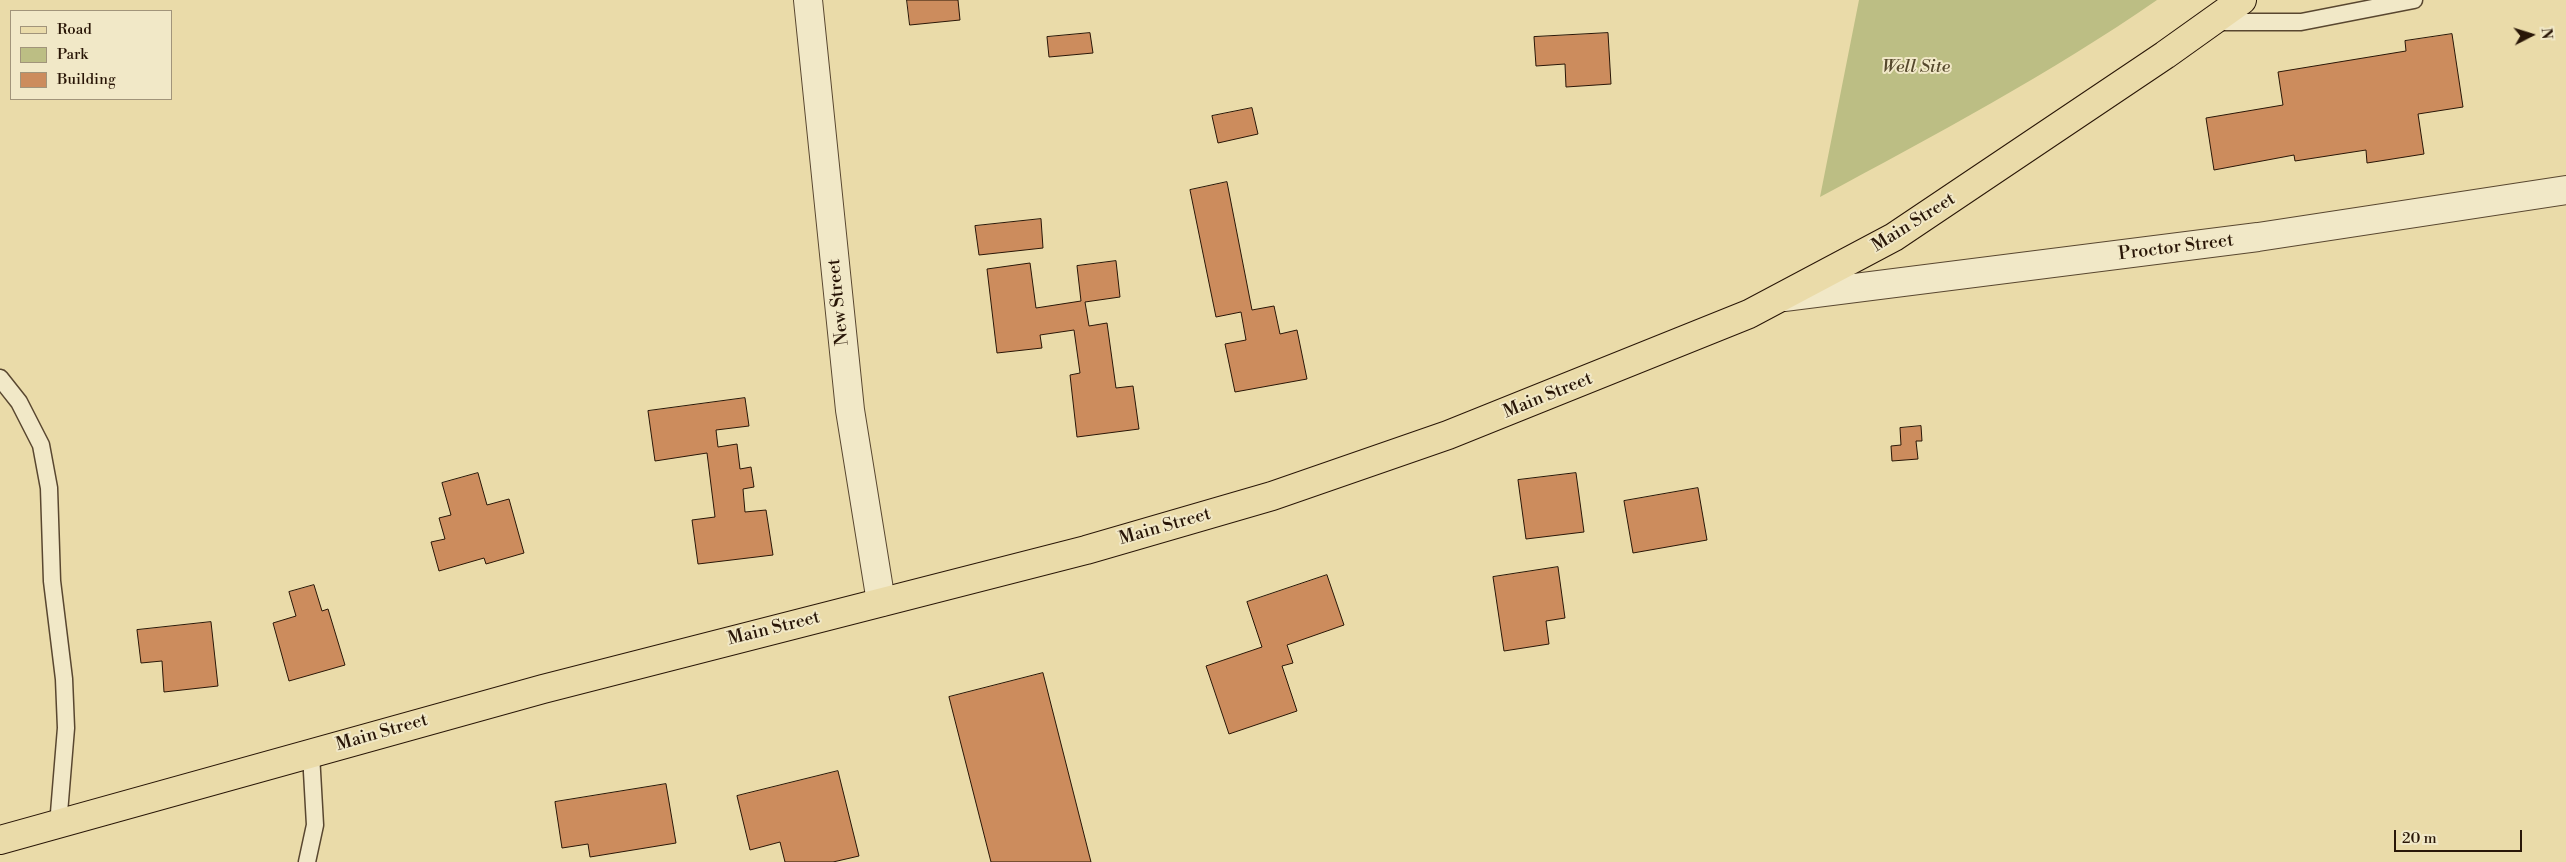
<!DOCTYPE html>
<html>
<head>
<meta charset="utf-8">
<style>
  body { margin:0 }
  #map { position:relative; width:2566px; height:862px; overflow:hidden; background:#eadba9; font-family:"Libre Bodoni",serif }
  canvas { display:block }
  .legend { position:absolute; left:10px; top:10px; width:162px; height:90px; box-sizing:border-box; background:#f1e8c7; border:1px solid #a1947a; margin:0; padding:6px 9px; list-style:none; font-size:15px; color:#291607 }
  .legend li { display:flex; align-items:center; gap:10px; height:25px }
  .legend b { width:25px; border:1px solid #a1947a }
  .north { position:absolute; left:2506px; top:10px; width:50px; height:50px; -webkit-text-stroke:4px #f1e8c7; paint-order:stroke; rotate:85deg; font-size:14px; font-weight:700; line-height:20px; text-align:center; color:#291607 }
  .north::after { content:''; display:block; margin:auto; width:18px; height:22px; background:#291607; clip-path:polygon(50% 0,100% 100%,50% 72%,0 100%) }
  .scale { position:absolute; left:2394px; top:830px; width:128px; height:22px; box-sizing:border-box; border:2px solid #291607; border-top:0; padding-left:6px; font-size:15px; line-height:18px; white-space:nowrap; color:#291607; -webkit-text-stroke:4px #f1e8c7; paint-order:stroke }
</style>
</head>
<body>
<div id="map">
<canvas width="2566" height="862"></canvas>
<ul class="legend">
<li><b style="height:6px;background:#eadba9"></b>Road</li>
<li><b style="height:14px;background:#bcbe84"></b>Park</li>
<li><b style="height:14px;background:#cc8c5d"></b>Building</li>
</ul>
<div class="north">N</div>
<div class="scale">20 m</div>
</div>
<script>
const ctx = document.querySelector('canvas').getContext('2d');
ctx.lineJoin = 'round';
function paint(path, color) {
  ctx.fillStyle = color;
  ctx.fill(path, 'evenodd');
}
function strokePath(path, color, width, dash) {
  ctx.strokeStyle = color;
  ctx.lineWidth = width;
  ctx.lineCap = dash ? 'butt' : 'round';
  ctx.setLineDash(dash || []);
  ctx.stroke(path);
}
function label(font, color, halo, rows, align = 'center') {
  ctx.font = font + ' "Libre Bodoni",serif';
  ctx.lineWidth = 4;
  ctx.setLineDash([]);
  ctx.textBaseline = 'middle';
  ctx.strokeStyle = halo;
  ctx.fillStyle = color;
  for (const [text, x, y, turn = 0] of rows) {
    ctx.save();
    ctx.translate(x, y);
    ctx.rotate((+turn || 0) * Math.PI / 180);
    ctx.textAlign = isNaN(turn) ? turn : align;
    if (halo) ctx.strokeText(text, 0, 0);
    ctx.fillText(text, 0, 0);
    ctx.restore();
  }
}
const green = new Path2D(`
  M1859,0H2157C2050,74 1935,135 1820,197Z`);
const building = new Path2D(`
  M907,0H958L960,20L910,25Z
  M1090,33L1093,53L1049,57L1047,37Z
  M1608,33L1611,84L1566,87L1565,64L1536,66L1534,37Z
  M2452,34L2463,107L2418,114L2424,154L2367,163L2366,150L2295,161L2294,155L2214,170L2206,118L2283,105L2278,72L2406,51L2405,41Z
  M1252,108L1258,134L1218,143L1212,116Z
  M1227,182L1252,310L1274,306L1280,334L1297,330L1307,379L1235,392L1225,344L1246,340L1241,312L1216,317L1190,190Z
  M1041,219L1043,248L979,255L975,226Z
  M1116,261L1120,297L1085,302L1089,326L1107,323L1116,388L1133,386L1139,429L1077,437L1070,375L1080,373L1074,330L1040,335L1042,348L997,353L987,269L1030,263L1036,308L1081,301L1077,266Z
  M745,398L749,426L716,430L718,447L737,444L740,469L751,467L754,487L743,489L745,512L766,510L773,555L698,564L692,520L715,517L707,453L655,461L648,411Z
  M1921,426L1922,441H1916L1918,459L1892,461L1891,446L1901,445L1900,428Z
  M478,473L487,505L509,499L524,553L486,564L484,558L439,571L431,542L445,539L439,518L451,515L442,483Z
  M1576,473L1584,532L1526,539L1518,480Z
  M1698,488L1707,540L1633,553L1624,501Z
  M1558,567L1565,618L1546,621L1549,644L1504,651L1493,577Z
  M1327,575L1344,625L1287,645L1293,663L1282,666L1297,711L1229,734L1206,666L1262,647L1247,602Z
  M314,585L322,611L328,609L345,665L289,681L273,623L296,616L289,592Z
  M211,622L218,686L164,692L162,661L141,663L137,630Z
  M1043,673L1091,862H991L949,697Z
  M838,771L859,856L833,862H785L780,842L750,850L737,796Z
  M666,784L676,843L590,857L588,844L562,848L555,802Z`);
const lane = new Path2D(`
  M2213,22H2301L2414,0
  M0,378L19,402L41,445L49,488L52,581L64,679L66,728L58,825
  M307,862L315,825L311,754`);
const street = new Path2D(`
  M808,0L850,410L881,602
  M1784,297L2258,237L2566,190`);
const primary = new Path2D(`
  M0,840L543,689L1086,550L1272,496L1448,435L1749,314L1894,237L2165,55L2242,0`);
const parkNames = [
  ["Well Site",1916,68]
];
const streetNames = [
  ["Main Street",1914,223,-32],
  ["Proctor Street",2176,248,-7],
  ["New Street",839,302,-96],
  ["Main Street",1548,396,-22],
  ["Main Street",1165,527,-16],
  ["Main Street",774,629,-14],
  ["Main Street",382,733,-16]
];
paint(green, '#bcbe84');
paint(building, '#cc8c5d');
strokePath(building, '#291607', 1);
strokePath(lane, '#594730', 19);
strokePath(street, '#594730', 30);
strokePath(primary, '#291607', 30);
strokePath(lane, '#f1e8c7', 16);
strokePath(street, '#f1e8c7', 28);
strokePath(primary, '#eadba9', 28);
label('italic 18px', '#55482c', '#f1e8c7', parkNames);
label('18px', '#291607', '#f1e8c7', streetNames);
</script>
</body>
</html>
